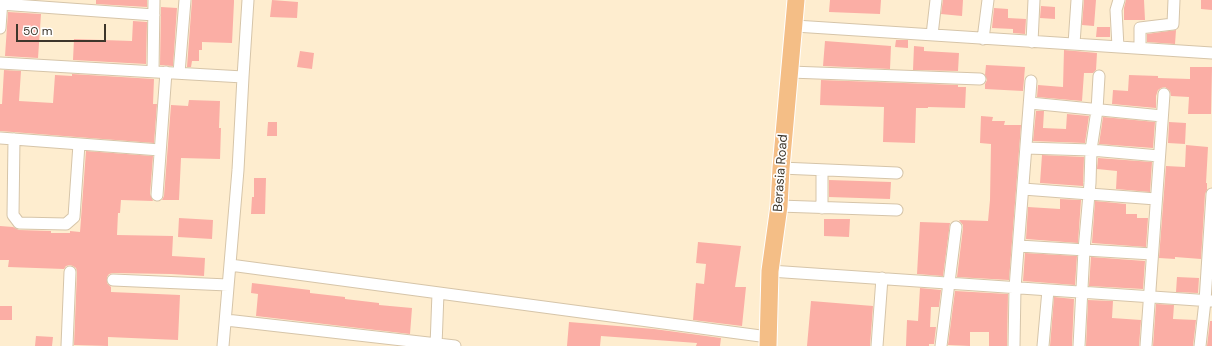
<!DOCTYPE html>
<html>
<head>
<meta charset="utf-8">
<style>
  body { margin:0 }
  #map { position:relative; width:1212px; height:346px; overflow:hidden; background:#feedcf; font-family:"DM Sans",sans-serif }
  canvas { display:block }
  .scale { position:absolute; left:16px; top:24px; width:90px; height:18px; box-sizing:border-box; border:2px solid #3d362b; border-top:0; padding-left:5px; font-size:12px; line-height:14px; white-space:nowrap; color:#3d362b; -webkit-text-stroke:3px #fff; paint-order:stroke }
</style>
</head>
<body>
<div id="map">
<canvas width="1212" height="346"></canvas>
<div class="scale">50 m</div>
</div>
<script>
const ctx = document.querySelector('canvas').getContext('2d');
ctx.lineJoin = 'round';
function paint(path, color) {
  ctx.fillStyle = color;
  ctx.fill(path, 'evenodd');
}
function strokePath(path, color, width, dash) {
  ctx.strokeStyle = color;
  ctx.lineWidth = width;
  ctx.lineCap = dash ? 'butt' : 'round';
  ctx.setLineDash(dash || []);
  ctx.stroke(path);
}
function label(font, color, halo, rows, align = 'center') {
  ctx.font = font + ' "DM Sans",sans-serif';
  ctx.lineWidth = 3.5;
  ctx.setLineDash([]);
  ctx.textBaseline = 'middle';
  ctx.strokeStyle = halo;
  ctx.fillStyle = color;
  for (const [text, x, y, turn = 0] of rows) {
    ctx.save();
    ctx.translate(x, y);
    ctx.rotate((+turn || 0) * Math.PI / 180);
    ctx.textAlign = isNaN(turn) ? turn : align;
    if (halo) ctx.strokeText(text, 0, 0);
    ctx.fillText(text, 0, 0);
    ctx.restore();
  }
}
const building = new Path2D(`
  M96,0H147V7L96,4Z
  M192,0H234V2L232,43L202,42V50H199V61H192L191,67H187Z
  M272,0L298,2L297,18L270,17Z
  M830,0H881L880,14L829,12Z
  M943,0H963L962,16L941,14Z
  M1084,0H1096L1094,26L1082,25Z
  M1126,0H1144L1145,20H1124V8Z
  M1201,0H1212V10L1201,9Z
  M1041,6L1055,7V19L1040,18Z
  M161,7L177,8L173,66L160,65Z
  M994,8L1008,9V18L1026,19L1025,34L1013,33V29L992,28Z
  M8,12L41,14L38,58L5,56Z
  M133,21L147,22L146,64L73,60L74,39L132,41Z
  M1097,27H1110V37H1096Z
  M1176,30L1175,44L1147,42V34Z
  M896,40H908V48L895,47Z
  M825,41L891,46L890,69L823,66Z
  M914,46L924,47V51L959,53L958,71L913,70Z
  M1064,50L1097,53L1096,70L1093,73H1084L1082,101L1037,97L1038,85L1063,87Z
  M300,51L314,53L312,69L297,67Z
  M986,65L1025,67L1023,91L985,89V84L987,80L985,75Z
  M1190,67H1212L1211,114H1188L1189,97L1171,96L1170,91L1165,87L1161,88L1158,90L1156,96V108L1112,104L1113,90L1128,91L1129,75L1158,76V78L1190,79Z
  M4,70L21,71L19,101L53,103L55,75L72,76V74L154,79L153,104H157L154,143L0,131V104H2Z
  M821,80L958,85V87H966L965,108L928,107V108H916L915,143L883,142L884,107L820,105Z
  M189,100L220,101L219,128H221L220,159L181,158L179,200H162L164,196L171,105L188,106Z
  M1036,111H1044L1043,128L1066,129L1067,114L1089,116L1085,143L1033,141Z
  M981,116L993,117L992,121H1005L1004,125H1021L1009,280L957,277L963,228V225L959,220L988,221L990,200L991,144L980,143Z
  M1103,117L1155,122L1153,148L1099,144Z
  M268,122H277V136H267Z
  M1169,122L1186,123L1185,144L1168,143Z
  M1186,145L1208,147L1206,183H1207V190L1205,194L1201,259L1175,257V259L1159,258L1166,166L1185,167Z
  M86,151L153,156L150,194L153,201L121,200L120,213H118L117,235L173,236L172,256L205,258L204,276L171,274L113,273L109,274L107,277V283L111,287V292L180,295L178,340L108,337V346L74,345L77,272L76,268L73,266L70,265L66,266L64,269L8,267L9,260H0V226L13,227L19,230L51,231V233H70V231L80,232Z
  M1042,155L1084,157L1083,186L1040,183Z
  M1098,158L1152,162L1150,192L1116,189L1117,171L1097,169Z
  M254,178H266L265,214H251L252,197H254Z
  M829,180L891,182L890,199L829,197Z
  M1060,199L1081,200L1078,243L1026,239L1028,207L1060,209Z
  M1095,201L1126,204V214H1137V218H1148L1146,247L1092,243Z
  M179,218L213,220L212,239L178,237Z
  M824,219H850L849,237L824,236Z
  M920,222L950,223L943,276L917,274Z
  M698,242L741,246L735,287H746L742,326L693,320L696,283L704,284L706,264L696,263Z
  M1025,253L1077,256L1075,285L1023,281Z
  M1091,257L1145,261L1143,289L1089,286Z
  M1177,277L1199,278L1198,293L1176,292Z
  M252,283L310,290V293L345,297V299L379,303V305L412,308L410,334L256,316L258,294L251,293Z
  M920,288L941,290L939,307H931L930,327H936L934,344H929V346H906L907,320L918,321Z
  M955,291L1008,294L1007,346H989V332H970V346L948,345Z
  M1054,297L1074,299L1072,346H1050Z
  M1088,300L1113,301L1112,318L1141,320L1139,346H1086Z
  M811,301L873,306L870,346H807Z
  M1156,304L1174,305L1173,319L1196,320L1193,346H1153Z
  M0,306H12V320H0Z
  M1210,321H1212V346H1207Z
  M569,322L654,329L721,338L720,346H696L697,343L601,336L600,346H567Z
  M36,336L53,337L52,346H35Z`);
const minor = new Path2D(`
  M0,4L154,15
  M795,26L1212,53
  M0,28L2,0
  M932,35L936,0
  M983,39L988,0
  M1032,42L1034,0
  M1074,44L1077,0
  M1118,47L1116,10L1119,0
  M1140,48V28L1173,24L1174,0
  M0,63L243,77
  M153,72L154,0
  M790,72L980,79
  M179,73L185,0
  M1030,103L1162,116
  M0,138L160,150
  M14,139L13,215L19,223L66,224L74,217L79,144
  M1026,148L1091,150L1159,156
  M781,168L897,173
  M1023,189L1156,199
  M157,195L166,72
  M779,206L897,210
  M822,208V171
  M1019,246L1152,254
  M230,265L768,337
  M770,271L1212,301
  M113,280L228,285
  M226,320L455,346
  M67,346L70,272
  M223,346L238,170L243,77L248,0
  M436,346L438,293
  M877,346L882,278
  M941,346L956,227
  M1014,346L1015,288L1031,81
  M1043,346L1048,290
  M1079,346L1084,250L1090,183L1091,150L1097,110L1099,76
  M1146,346L1164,94
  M1200,346L1205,301L1212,194`);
const primary = new Path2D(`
  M768,346L770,271L779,206L781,168L796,0`);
const streetNames = [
  ["Berasia Road",781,173,-86]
];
paint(building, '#fbaea5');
strokePath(minor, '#d6c5a9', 13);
strokePath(primary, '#fff', 19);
strokePath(minor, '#fff', 11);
strokePath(primary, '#f4be86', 17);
label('13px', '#3d362b', '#fff', streetNames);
</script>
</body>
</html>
